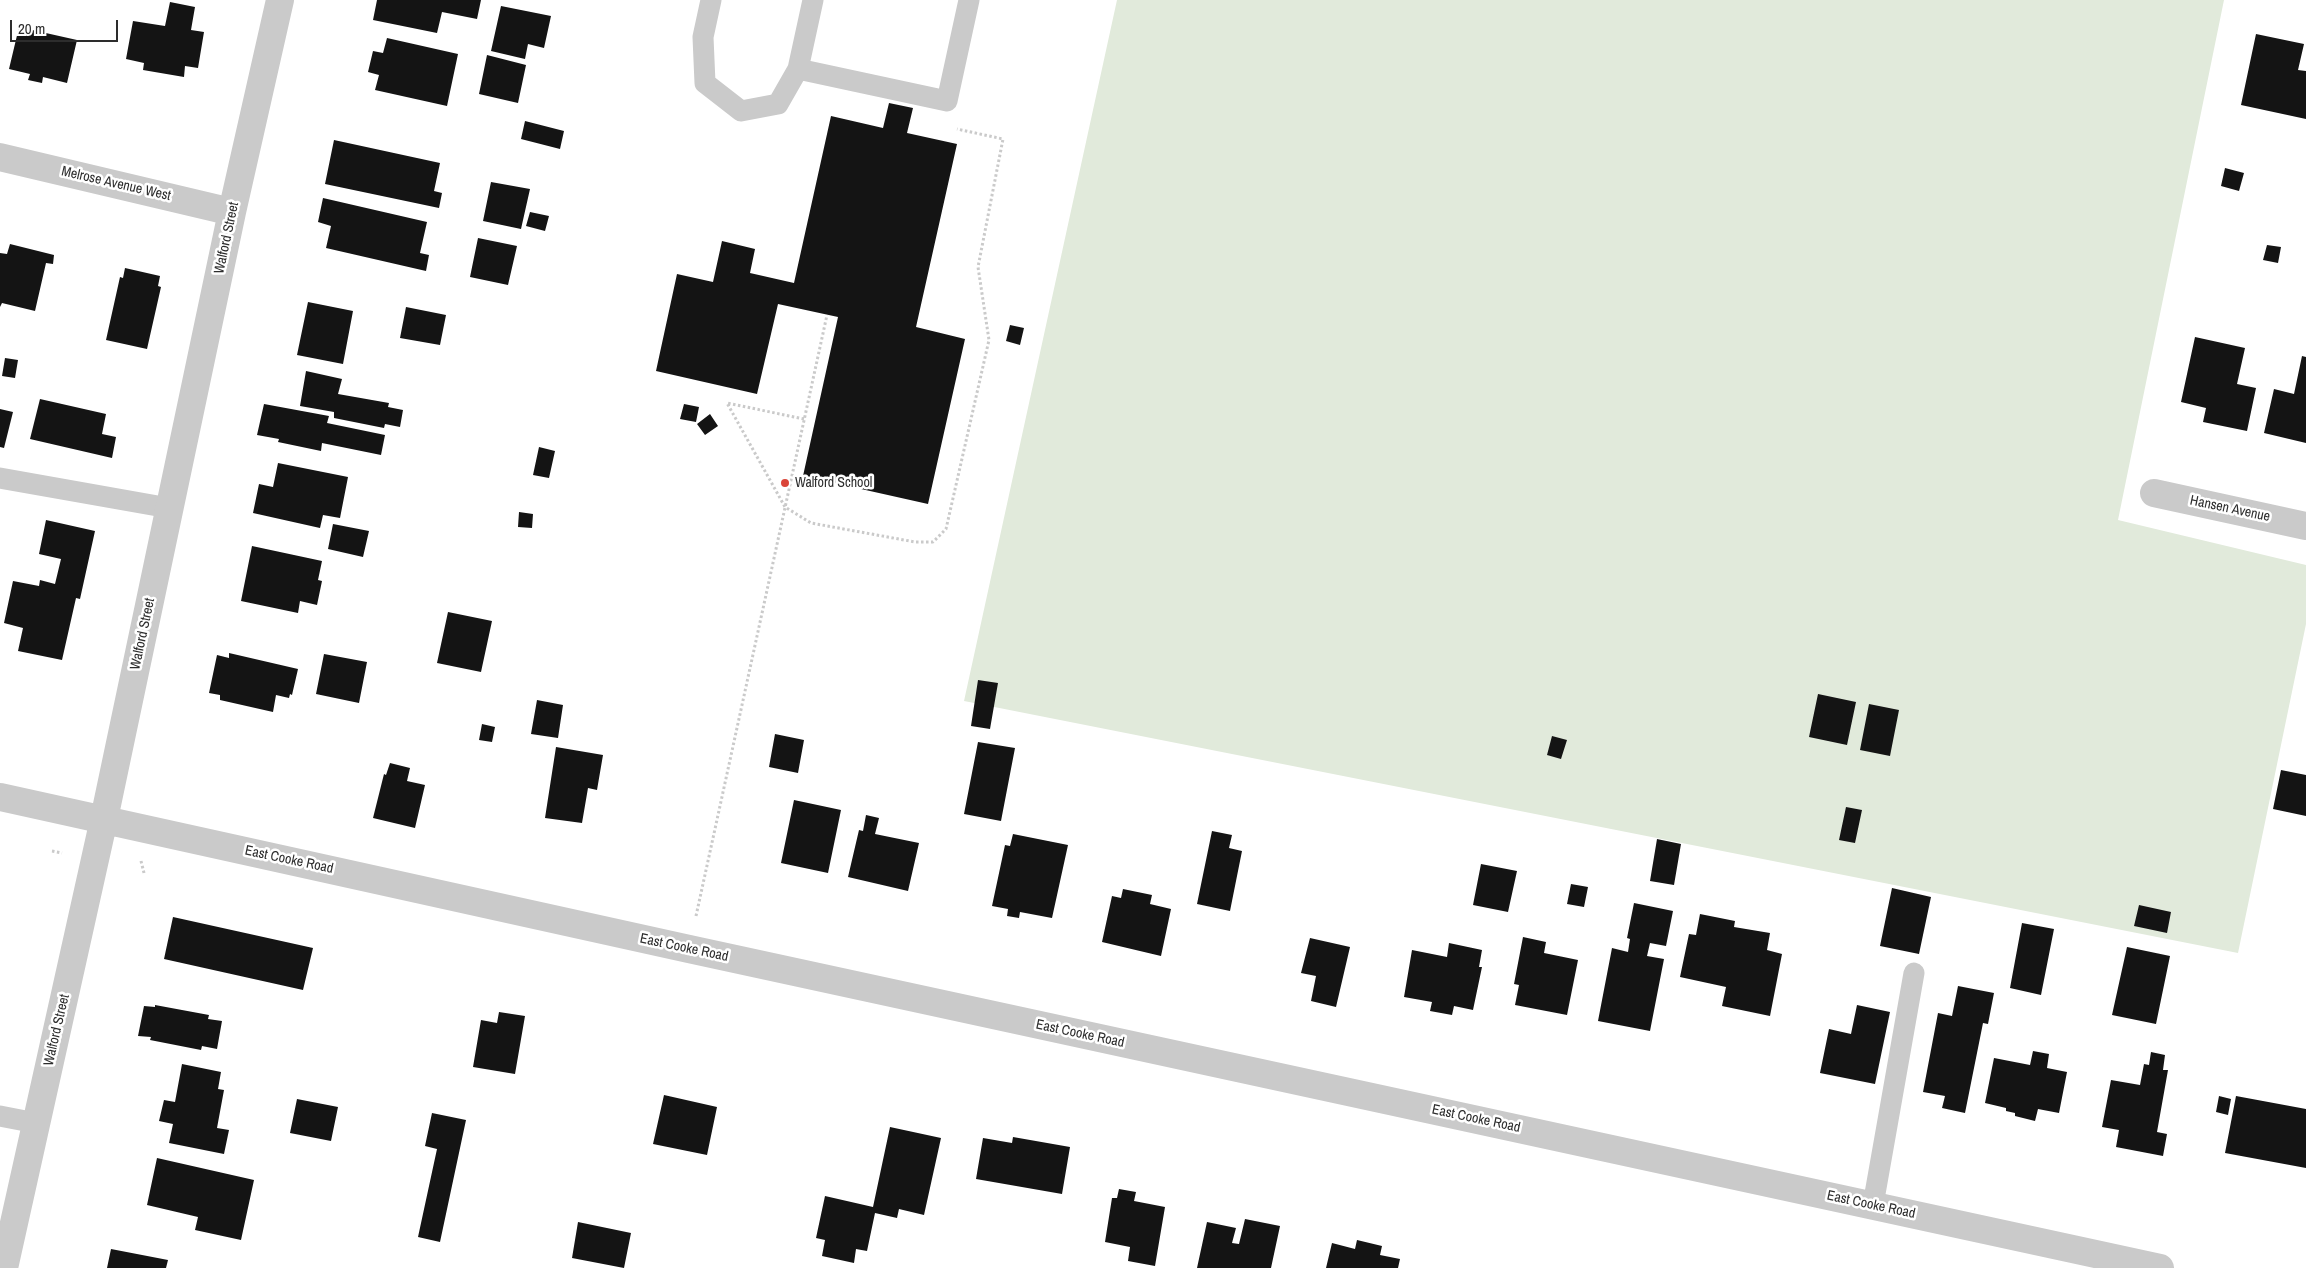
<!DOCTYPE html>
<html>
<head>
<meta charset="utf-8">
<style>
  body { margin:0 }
  #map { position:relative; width:2306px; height:1268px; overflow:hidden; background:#fff; font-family:"Archivo Narrow",sans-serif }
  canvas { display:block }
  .scale { position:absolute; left:10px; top:20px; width:108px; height:22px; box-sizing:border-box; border:2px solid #2d2d2d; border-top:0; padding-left:6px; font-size:15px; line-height:18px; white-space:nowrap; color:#2d2d2d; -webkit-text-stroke:4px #fff; paint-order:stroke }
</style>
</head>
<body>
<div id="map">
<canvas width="2306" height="1268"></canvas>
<div class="scale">20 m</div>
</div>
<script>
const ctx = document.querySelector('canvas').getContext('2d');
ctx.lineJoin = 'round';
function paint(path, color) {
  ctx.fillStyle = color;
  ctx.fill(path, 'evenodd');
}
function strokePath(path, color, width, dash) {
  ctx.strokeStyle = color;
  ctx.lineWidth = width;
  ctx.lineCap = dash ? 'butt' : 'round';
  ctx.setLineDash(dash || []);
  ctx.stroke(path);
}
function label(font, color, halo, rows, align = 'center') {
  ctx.font = font + ' "Archivo Narrow",sans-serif';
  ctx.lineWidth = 5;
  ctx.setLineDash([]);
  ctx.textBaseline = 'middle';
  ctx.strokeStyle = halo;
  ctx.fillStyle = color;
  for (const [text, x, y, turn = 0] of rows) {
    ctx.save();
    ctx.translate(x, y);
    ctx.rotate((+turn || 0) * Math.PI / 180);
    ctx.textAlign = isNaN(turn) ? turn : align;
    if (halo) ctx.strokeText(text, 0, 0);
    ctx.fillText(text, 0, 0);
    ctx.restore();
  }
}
const green = new Path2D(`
  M1117,0H2224L2118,520L2306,565V624L2238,953L964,701Z`);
const building = new Path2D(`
  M377,0H481L477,19L442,12L437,33L373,20Z
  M170,2L195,7L191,30L204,32L198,68L185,66L184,77L143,70L144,63L126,59L133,21L165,26Z
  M501,6L551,16L544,48L528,44L525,59L491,51Z
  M19,27L77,40L67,83L43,77L42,83L28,80L30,74L9,69Z
  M2256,34L2304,44L2298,70L2306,71V119L2241,105Z
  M387,38L458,54L447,106L375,90L379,75L368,72L373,51L383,53Z
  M487,55L526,65L518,103L479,94Z
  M889,103L913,108L907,133L957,144L916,327L965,339L928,504L803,476L838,317L778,304L757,394L656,371L677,274L713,282L722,241L755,249L750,273L794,283L831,116L883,128Z
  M525,121L564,131L560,149L521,139Z
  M334,140L440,163L434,191L442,193L439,208L325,184Z
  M2225,168L2244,173L2239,191L2221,186Z
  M491,182L530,189L521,229L483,221Z
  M323,198L427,222L420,253L429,255L426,271L326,248L331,226L318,222Z
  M530,212L549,216L545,231L526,226Z
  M478,238L517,246L508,285L470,277Z
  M10,244L54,255L53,264L46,263L35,311L2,303L0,307V253L7,254Z
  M2267,245L2281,247L2278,263L2263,260Z
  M125,268L160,276L158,286L161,287L147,349L106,340L120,277L123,278Z
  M308,302L353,311L343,364L297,355Z
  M406,307L446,315L440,345L400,338Z
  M1010,325L1024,328L1020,345L1006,341Z
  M2195,337L2245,348L2237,384L2256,388L2247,431L2203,422L2206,408L2181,402Z
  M2302,356L2306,357V443L2264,433L2274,389L2294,394Z
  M5,358L18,360L15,378L2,376Z
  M306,371L342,379L338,394L389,403L388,407L403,410L400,427L385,424L384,428L334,418V412L300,406Z
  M40,399L106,414L102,434L116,437L112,458L30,439Z
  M264,404L329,416L327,423L385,435L381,455L322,443L321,451L278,442L279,439L257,435Z
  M684,404L699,407L696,422L680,419Z
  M0,409L13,412L4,448L0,447Z
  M710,414L718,426L705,435L697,424Z
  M539,447L555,451L549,478L533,475Z
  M278,463L348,477L340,518L323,515L320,528L253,513L259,484L273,487Z
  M519,512L533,514L532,528L518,527Z
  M46,520L95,531L80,599L76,598L62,660L18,651L23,628L4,623L13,581L39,586L40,580L55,584L61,559L39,554Z
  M333,524L369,531L363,557L328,549Z
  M252,546L322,561L318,580L322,581L317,605L300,601L298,613L241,601Z
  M448,612L492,621L481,672L437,663Z
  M229,653L298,669L292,695L290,694L289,698L276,695L273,712L220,700V695L209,693L217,655L229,658Z
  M324,654L367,662L359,703L316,694Z
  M978,680L998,683L990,729L971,726Z
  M1818,694L1856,702L1847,745L1809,737Z
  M537,700L563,705L558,738L531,734Z
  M1869,704L1899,710L1890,756L1860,750Z
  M482,724L495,727L492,742L479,740Z
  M775,734L804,740L798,773L769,767Z
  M1552,736L1567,740L1561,759L1547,755Z
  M978,742L1015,748L1001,821L964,814Z
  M556,747L603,755L597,790L588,788L582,823L545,818Z
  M390,763L410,768L407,781L425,785L415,828L373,818L384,774L386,775Z
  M2281,770L2306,775V816L2273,809Z
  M794,800L841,810L828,873L781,863Z
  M1846,807L1862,810L1855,843L1839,840Z
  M866,815L879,818L875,834L919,843L908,891L848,877L859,830L863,831Z
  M1212,831L1232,835L1229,848L1242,851L1230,911L1197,904Z
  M1013,834L1068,845L1052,918L1020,912L1019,918L1007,916L1008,909L992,906L1005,845L1010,846Z
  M1657,839L1681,844L1674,885L1650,881Z
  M1481,864L1517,871L1508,912L1473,905Z
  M1571,884L1588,887L1584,907L1567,904Z
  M1892,888L1931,897L1919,954L1880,946Z
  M1123,889L1152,895L1150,904L1171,909L1161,956L1102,942L1112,896L1121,898Z
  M1634,903L1673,911L1666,946L1650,943L1647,956L1664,959L1650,1031L1598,1021L1612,948L1628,952L1630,939L1627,938Z
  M2139,905L2171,912L2167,933L2134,926Z
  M1700,914L1735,921L1734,927L1770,933L1767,950L1782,954L1770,1016L1722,1006L1726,987L1680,977L1689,934L1696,935Z
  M173,917L313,948L303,990L164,959Z
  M2022,923L2054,929L2041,995L2010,988Z
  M1523,937L1546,942L1544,953L1578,960L1567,1015L1515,1005L1519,985L1514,984Z
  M1310,938L1350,947L1336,1007L1311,1001L1316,976L1301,973Z
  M1449,943L1482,950L1479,967H1482L1473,1010L1454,1006L1452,1015L1430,1011L1432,1002L1404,997L1412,950L1447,957Z
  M2127,947L2170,956L2156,1024L2112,1015Z
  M1958,986L1994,993L1988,1024L1983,1023L1965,1113L1942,1108L1945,1096L1923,1092L1938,1013L1952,1016Z
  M155,1005L209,1015L208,1019L222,1021L217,1049L202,1046L201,1050L150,1040L151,1037L138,1036L144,1006L155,1007Z
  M1857,1005L1890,1012L1875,1084L1820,1073L1829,1029L1851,1034Z
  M499,1012L525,1016L515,1074L473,1067L481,1020L497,1023Z
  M2033,1051L2049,1054L2047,1068L2067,1072L2059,1113L2038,1109L2035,1121L2015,1116V1113L2006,1111V1108L1985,1103L1994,1058L2030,1065Z
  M2151,1052L2165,1055L2163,1070H2168L2157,1132L2167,1134L2163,1156L2116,1147L2119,1130L2102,1127L2111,1080L2140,1085L2144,1064L2149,1065Z
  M182,1064L221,1072L218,1089L224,1090L217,1128L229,1130L224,1154L169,1143L173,1124L159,1121L164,1100L175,1102Z
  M664,1095L717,1107L707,1155L653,1144Z
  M2219,1096L2231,1099L2228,1115L2216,1112Z
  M2236,1096L2306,1109V1168L2225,1153Z
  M297,1099L338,1107L331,1141L290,1133Z
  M432,1113L466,1120L440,1242L418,1237L437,1149L425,1146Z
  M890,1127L941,1138L924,1215L899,1209L897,1218L875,1213L867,1251L856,1249L854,1263L822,1256L825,1240L816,1238L825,1196L873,1207Z
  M1013,1137L1070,1147L1062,1194L976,1179L983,1138L1012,1143Z
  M157,1158L254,1180L241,1240L195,1230L198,1217L147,1205Z
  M1119,1189L1136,1192L1134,1201L1165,1207L1155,1266L1128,1261L1130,1247L1105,1242L1112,1198H1117Z
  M1245,1219L1280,1226L1271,1268H1197L1207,1222L1236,1228L1232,1243L1239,1244Z
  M578,1222L631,1233L624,1268L572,1258Z
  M1357,1240L1382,1246L1380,1255L1400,1259L1398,1268H1326L1332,1243L1355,1249Z
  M111,1249L168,1260L166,1268H107Z`);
const path = new Path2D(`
  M804,419L727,403L785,507L811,523L915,542H933L946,529L989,340L978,267L1003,139L957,129
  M52,851L62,853
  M141,861L144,873
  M696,916L827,315`);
const lane = new Path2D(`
  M711,0L703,37L705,83L741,111L778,104L798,69L813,0
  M798,69L947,101L969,0
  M0,478L169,508
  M0,1116L36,1123
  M1873,1205L1914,973`);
const street = new Path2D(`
  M0,157L232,212
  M2154,493L2306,526
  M0,797L689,949L2160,1268
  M4,1268L104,819L232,212L280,0`);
const markers = [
  [785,483,5,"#da4539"]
];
const streetNames = [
  ["Melrose Avenue West",116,184,13],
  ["Walford Street",227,238,-78],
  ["Hansen Avenue",2230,509,12],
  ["Walford Street",143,634,-78],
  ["East Cooke Road",289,860,12],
  ["East Cooke Road",684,948,12],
  ["Walford Street",57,1030,-77],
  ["East Cooke Road",1080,1034,12],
  ["East Cooke Road",1476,1119,12],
  ["East Cooke Road",1871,1205,12]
];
const poiNames = [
  ["Walford School",795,483]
];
paint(green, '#e1eadb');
paint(building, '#141414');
strokePath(path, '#cacaca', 3, [2.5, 2.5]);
strokePath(lane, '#cacaca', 21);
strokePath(street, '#cacaca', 28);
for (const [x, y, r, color] of markers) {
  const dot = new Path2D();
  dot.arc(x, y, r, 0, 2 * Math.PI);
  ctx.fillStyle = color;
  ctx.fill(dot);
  strokePath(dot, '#fff', 2);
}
label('14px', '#2d2d2d', '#fff', streetNames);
label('14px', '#2d2d2d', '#fff', poiNames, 'left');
</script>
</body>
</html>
